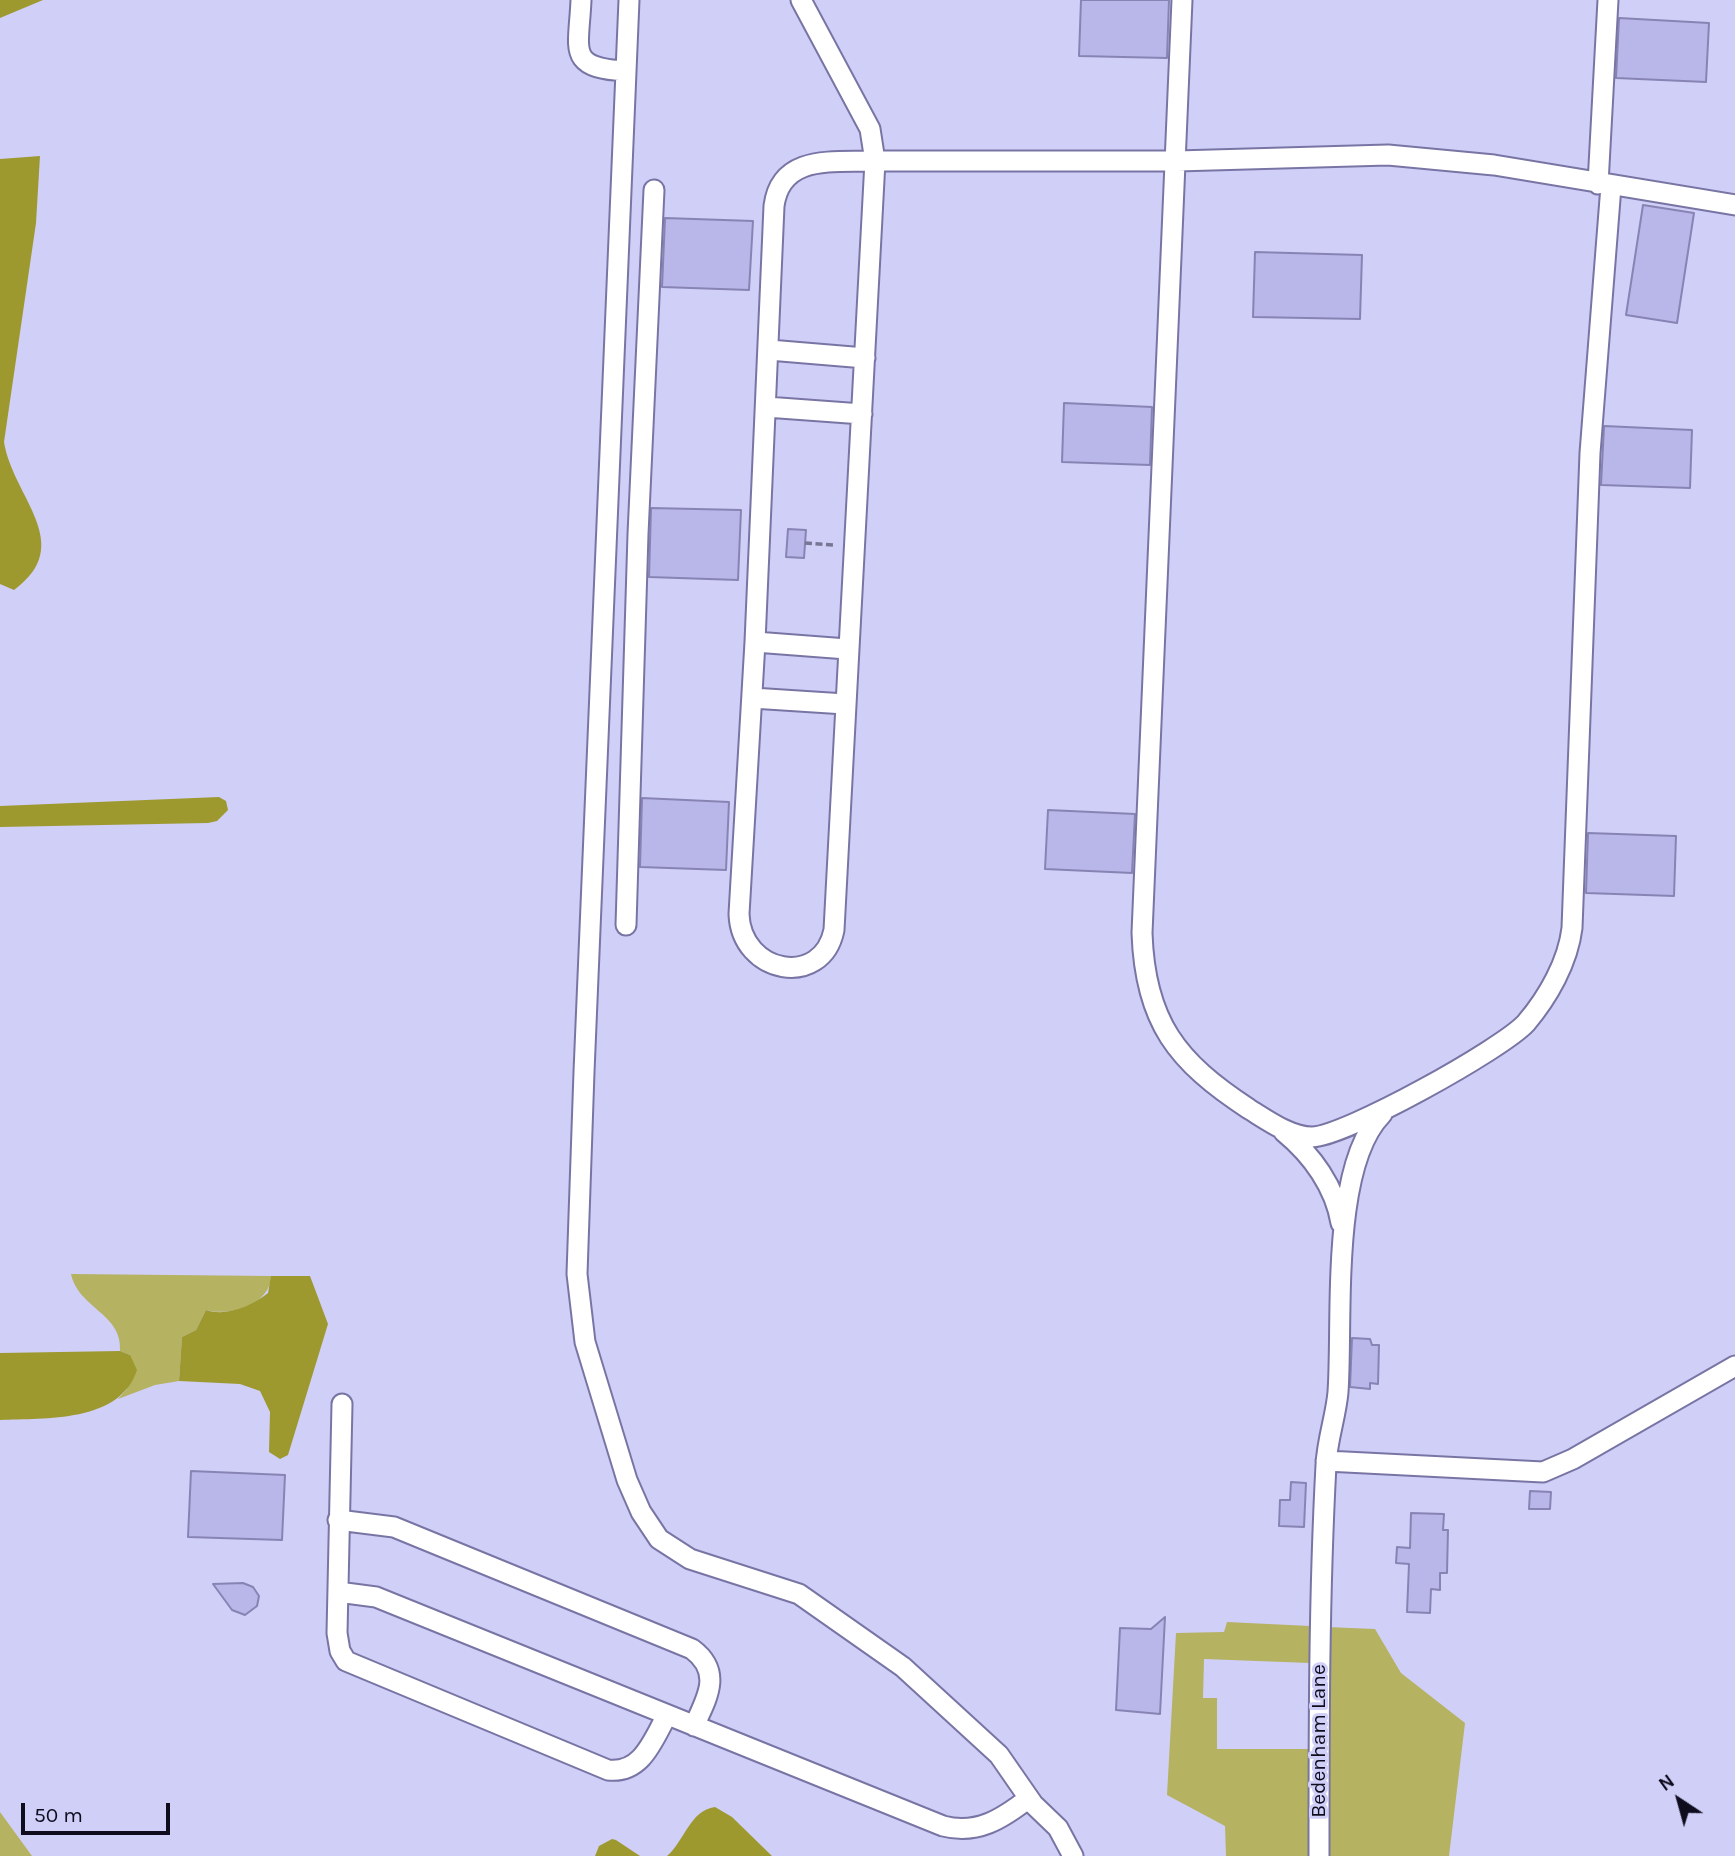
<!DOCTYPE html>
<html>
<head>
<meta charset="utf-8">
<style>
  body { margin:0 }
  #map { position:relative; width:1735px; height:1856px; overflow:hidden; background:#d0cff8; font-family:Karla,sans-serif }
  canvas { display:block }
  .north { position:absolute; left:1644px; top:1765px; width:70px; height:70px; -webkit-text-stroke:5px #d0cff8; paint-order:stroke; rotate:324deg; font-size:19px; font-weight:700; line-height:28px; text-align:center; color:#0e0c1d }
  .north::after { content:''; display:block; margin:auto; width:24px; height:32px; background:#0e0c1d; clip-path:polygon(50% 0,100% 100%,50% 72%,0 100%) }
  .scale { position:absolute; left:21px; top:1803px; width:149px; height:32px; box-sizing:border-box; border:4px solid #0e0c1d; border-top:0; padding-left:9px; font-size:21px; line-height:24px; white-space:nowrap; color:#0e0c1d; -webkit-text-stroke:5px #d0cff8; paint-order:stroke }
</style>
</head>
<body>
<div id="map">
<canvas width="1735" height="1856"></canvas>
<div class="north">N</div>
<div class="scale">50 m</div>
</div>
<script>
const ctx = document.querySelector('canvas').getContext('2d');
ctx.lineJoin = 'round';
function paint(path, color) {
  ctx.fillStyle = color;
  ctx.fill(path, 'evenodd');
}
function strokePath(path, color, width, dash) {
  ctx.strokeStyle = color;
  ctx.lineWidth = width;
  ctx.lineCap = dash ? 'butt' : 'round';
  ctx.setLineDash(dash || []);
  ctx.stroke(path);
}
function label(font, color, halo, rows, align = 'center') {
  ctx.font = font + ' Karla,sans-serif';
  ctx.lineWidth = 6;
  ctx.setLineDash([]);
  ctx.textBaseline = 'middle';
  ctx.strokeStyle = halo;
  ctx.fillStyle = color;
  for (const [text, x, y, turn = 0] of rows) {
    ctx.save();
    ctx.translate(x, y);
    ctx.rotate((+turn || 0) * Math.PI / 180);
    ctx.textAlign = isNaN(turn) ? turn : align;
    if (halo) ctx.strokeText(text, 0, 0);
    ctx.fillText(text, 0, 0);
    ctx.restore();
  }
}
const green = new Path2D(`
  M71,1274L271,1276C271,1304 230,1317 206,1310L196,1330L182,1337L179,1381L155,1385L118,1399L127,1389L130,1355L120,1351C123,1314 78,1308 71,1274Z
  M1227,1622L1310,1626V1663L1204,1659L1203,1698H1217V1749H1311L1312,1856H1226L1225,1826L1167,1795L1176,1633L1224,1632Z
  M1326,1627L1375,1629L1401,1673L1465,1723L1449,1856H1326Z
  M0,1812L32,1856H0Z`);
const forest = new Path2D(`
  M0,0H43L0,18Z
  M40,156L36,223L4,442C13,498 77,544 14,590L0,584V159Z
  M219,797L226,801L228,810L217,821L208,823L0,827V806Z
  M271,1276H310L328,1324L288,1455L280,1459L269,1452L270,1412L260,1391L240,1384L179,1381L182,1337L196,1330L206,1310C226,1317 252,1306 268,1293Z
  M120,1351L130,1355L137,1370C120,1423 45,1418 0,1420V1353Z
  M715,1807L732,1817L772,1856H667C684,1842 690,1810 715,1807Z
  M612,1839L616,1840L640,1856H595L599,1846Z`);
const building = new Path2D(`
  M1081,0H1169L1167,58L1079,56Z
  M1619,18L1709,23L1706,82L1616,78Z
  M1643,205L1694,213L1677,323L1626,315Z
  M665,218L753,221L749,290L662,287Z
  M1255,252L1362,255L1360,319L1253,317Z
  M1064,403L1152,407L1150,465L1062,462Z
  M1604,426L1692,430L1690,488L1601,485Z
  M651,508L741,510L738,580L649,577Z
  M788,529L806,530L804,558L786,557Z
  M642,798L729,802L726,870L640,867Z
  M1048,810L1135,814L1132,873L1045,869Z
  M1588,833L1676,836L1674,896L1586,893Z
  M1352,1338L1370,1339L1372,1345H1379L1378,1384L1370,1383V1389L1350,1387Z
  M191,1471L285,1475L282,1540L188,1537Z
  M1291,1482L1306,1483L1304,1527L1279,1526L1280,1500H1290Z
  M1530,1491L1551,1492L1550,1509H1529Z
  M1411,1513L1444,1514L1443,1530H1448L1447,1573H1440V1590L1431,1589L1430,1613L1407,1612L1409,1564L1396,1563L1397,1547L1410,1548Z
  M243,1583L253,1587L259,1596L257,1606L245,1615L232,1610L213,1584Z
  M1165,1617L1160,1714L1116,1710L1120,1628L1151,1629Z`);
const path = new Path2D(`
  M805,543L834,545`);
const minor = new Path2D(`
  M581,0C579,50 566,68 626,71
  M629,0L584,1072L577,1274L585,1342L627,1480L641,1512L659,1539L690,1559L799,1594L903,1667L999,1755L1033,1804L1058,1828L1073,1856
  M801,0L870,129L875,161L834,930C822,989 741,974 739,914L755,642L774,206C781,153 835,163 875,161H1177L1388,155L1494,165L1735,205
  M1182,0L1142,933C1145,1022 1177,1062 1249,1109C1267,1120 1290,1137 1312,1137C1346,1136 1502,1049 1526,1023C1548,997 1568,962 1572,928L1590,453L1611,186
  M1598,184L1608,0
  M769,350L865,358
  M766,407L862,414
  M755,642L847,649
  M752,698L845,704
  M626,925L638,534L654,190
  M1284,1132C1312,1155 1335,1187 1341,1223
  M342,1404L337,1633L340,1651L346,1661L608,1770C642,1774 653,1740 667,1715
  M1326,1461L1543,1472L1573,1459L1735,1366
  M338,1520L394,1527L692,1649C723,1672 707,1698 694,1726
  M338,1592L376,1597L943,1826C977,1835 1002,1819 1029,1798
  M1319,1856C1319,1725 1319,1595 1326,1465C1327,1440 1336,1416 1338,1392C1343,1319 1330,1167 1382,1114`);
const streetNames = [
  ["Bedenham Lane",1319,1741,-90]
];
paint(green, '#b5b261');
paint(forest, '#9d992f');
paint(building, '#b9b6e9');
strokePath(building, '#8784b4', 2);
strokePath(minor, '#7875a4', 23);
strokePath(path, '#777694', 3.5, [7, 3.5]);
strokePath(minor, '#fff', 19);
label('21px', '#0e0c1d', '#d0cff8', streetNames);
</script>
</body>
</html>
